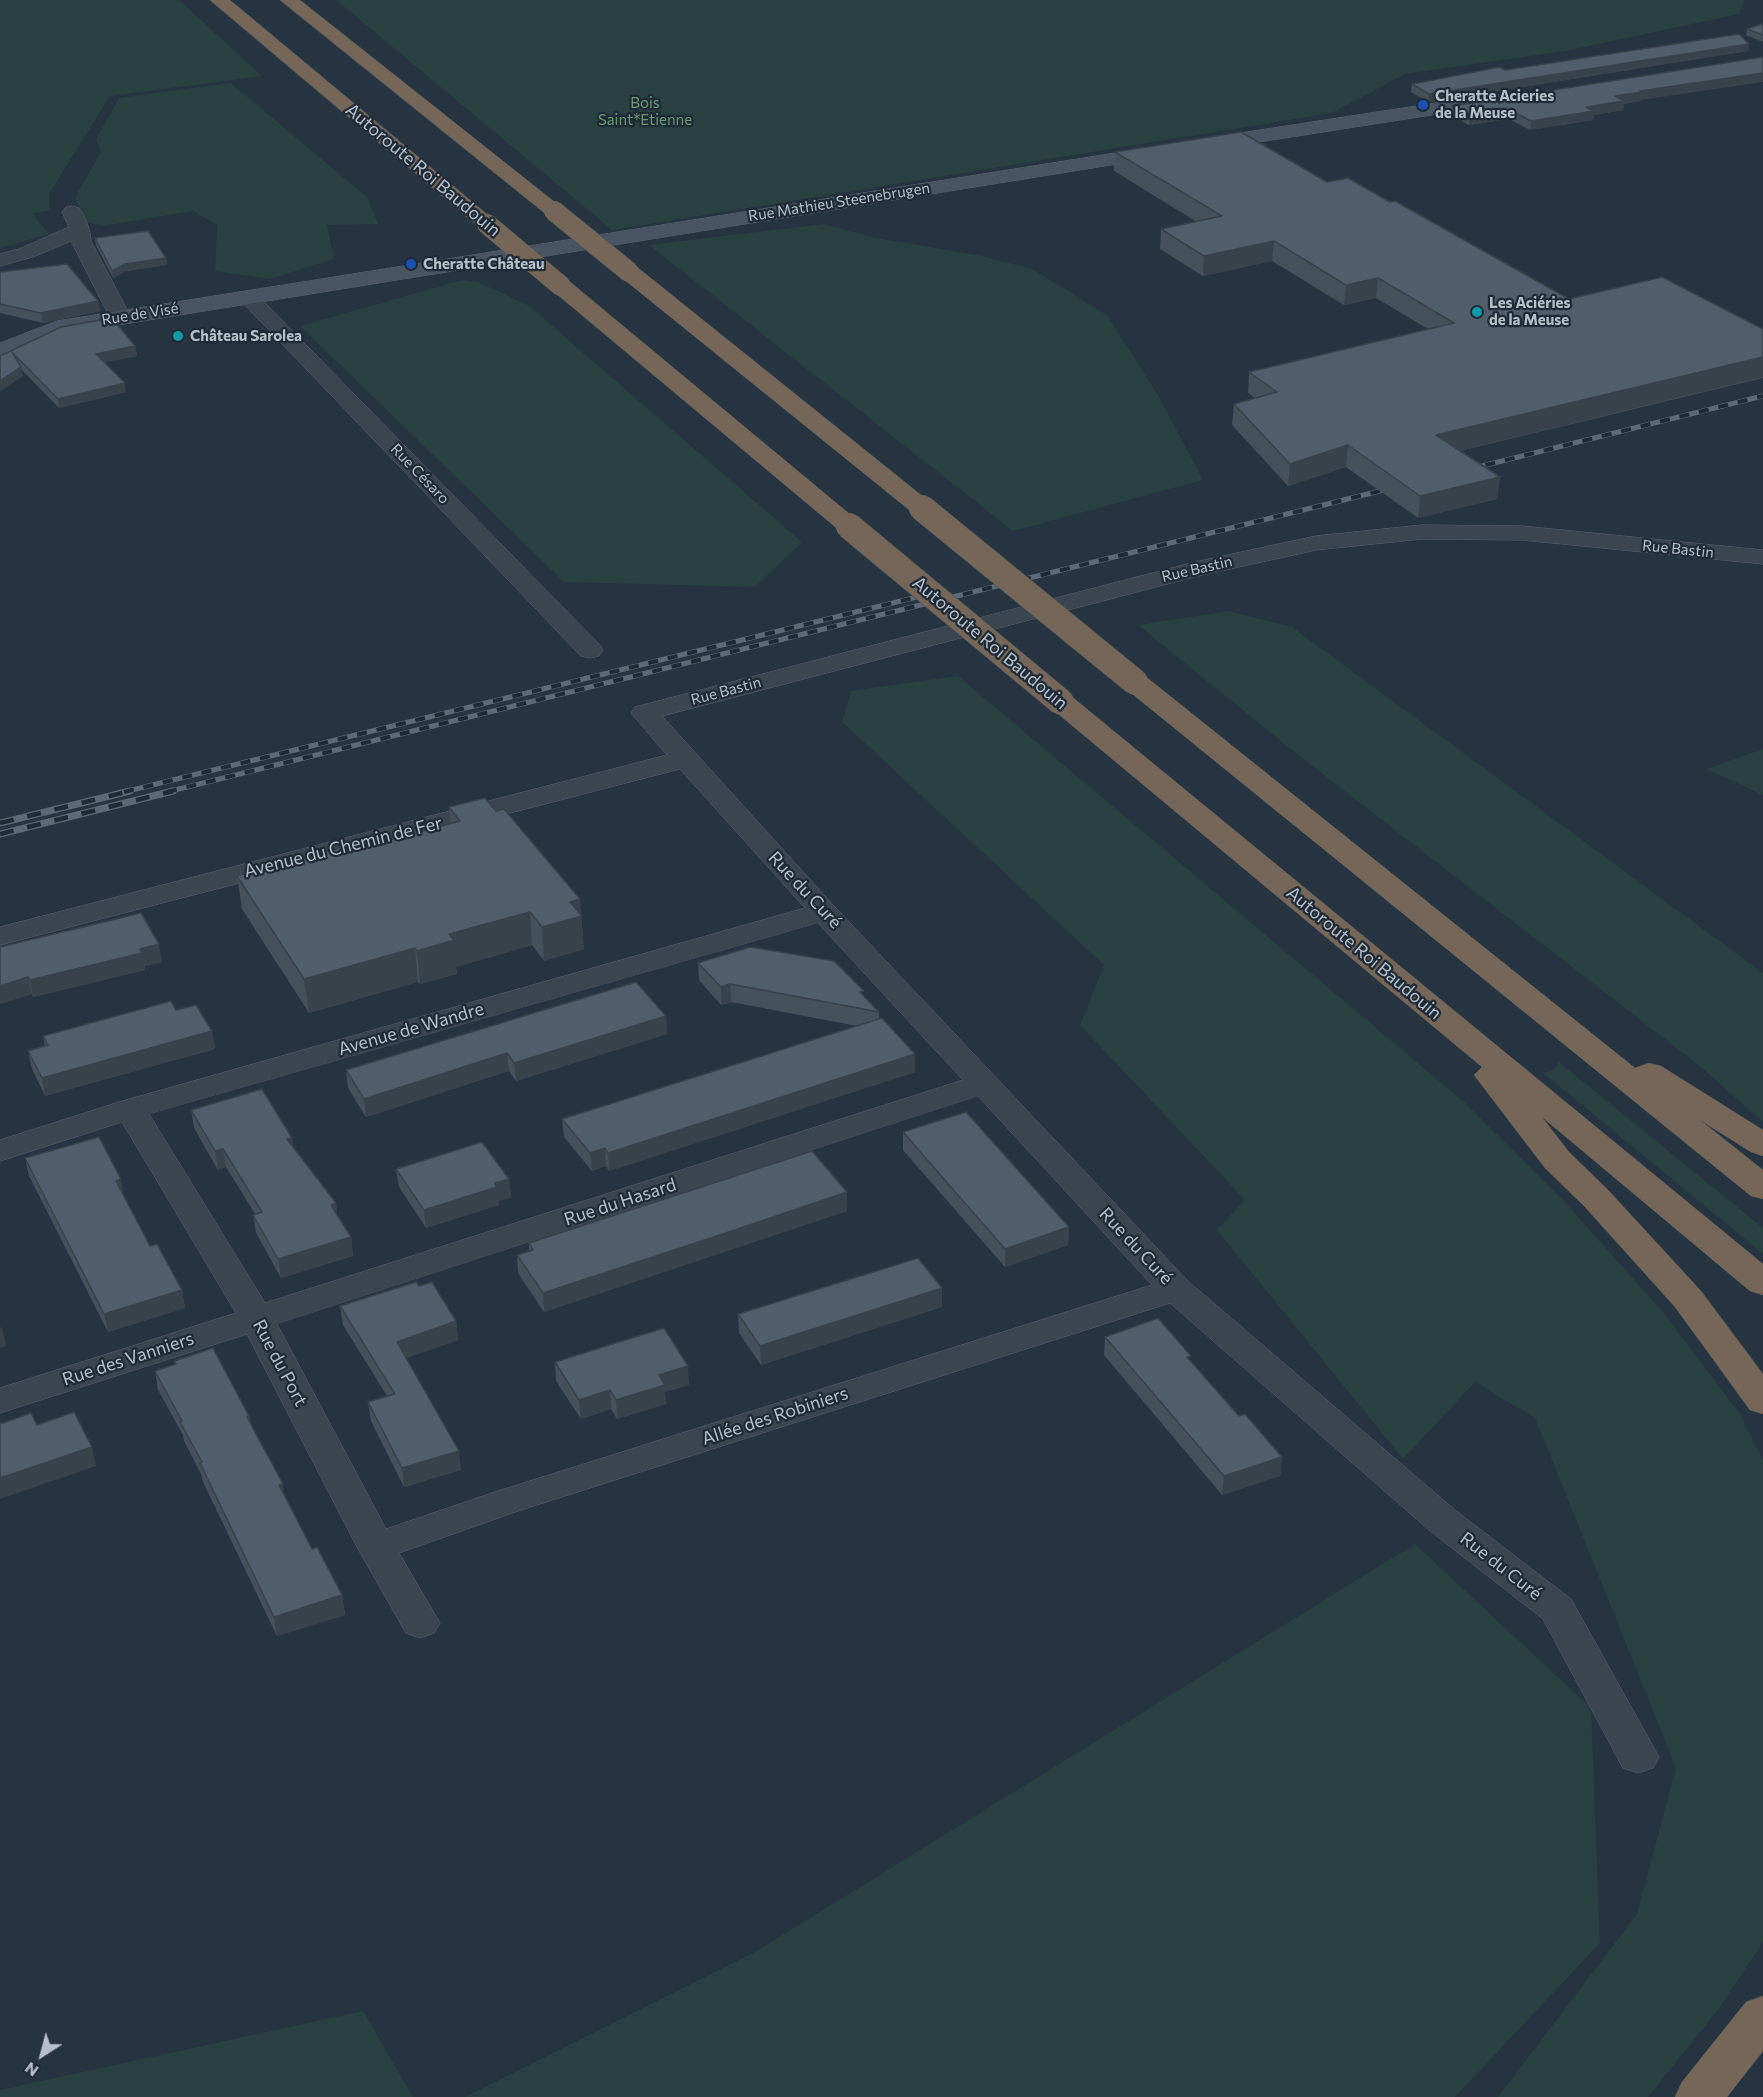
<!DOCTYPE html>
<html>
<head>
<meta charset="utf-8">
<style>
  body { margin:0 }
  #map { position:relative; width:1763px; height:2097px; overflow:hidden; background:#263340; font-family:Commissioner,sans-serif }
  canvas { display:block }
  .north { position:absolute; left:12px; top:2025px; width:60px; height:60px; -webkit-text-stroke:4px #1e2a35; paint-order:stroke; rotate:216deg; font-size:16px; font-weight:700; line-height:24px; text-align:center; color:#b6c0ca }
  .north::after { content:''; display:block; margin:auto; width:21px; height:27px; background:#b6c0ca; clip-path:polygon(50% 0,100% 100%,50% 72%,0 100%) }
</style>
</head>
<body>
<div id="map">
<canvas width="1763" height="2097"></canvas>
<div class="north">N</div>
</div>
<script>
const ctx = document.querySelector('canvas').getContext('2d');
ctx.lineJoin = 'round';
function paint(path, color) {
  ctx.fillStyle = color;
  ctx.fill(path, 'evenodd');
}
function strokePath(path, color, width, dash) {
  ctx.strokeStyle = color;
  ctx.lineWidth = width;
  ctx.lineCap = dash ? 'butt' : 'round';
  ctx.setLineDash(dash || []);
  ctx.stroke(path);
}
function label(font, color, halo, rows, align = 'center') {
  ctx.font = font + ' Commissioner,sans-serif';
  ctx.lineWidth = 4.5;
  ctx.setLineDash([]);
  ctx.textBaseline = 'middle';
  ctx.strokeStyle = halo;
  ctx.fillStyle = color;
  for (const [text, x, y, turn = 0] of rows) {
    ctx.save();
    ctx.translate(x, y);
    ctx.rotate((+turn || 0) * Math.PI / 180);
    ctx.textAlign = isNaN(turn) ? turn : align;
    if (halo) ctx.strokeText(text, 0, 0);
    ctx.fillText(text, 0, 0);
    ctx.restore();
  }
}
const green = new Path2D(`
  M0,0H179L262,76L110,96L49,194V210L33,214L49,234L0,248Z
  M336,0H1745L1739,14L1566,51L1405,74L1332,113L612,230Z
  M231,83L367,197L378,224L327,225L334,259L270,279L215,271L217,225L193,211L103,226L85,222L75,197L101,152L96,139L119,98Z
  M824,224L876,238L982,256L1032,269L1107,315L1158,395L1203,480L1013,531L649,245Z
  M462,280L478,282L528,305L802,542L755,587L564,582L300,326Z
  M1228,611L1292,627L1763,973V1122L1701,1067L1298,755L1138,625Z
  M958,676L1463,1101L1562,1199L1663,1312L1740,1414L1763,1460V1942L1718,2010L1648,2097H1498L1637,1914L1676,1768L1535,1418L1475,1382L1403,1459L1217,1230L1245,1200L1080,1025L1104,965L842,722L851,691Z
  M1763,749V795L1706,769Z
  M1559,1062L1763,1228V1254L1543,1073L1554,1070Z
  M1415,1544L1591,1708L1600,1943L1455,2097H465L755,1952Z
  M363,2011L413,2097H0V2090Z`);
const street = new Path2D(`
  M72,206L79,208C86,218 90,229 91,241L131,317L128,322L120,323L112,322L71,241L33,257L0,266V254L19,249L69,227L62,212L65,208Z
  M249,292L256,294L599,644L603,650L599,656L590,658L581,656L242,302L238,298L242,294Z
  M1422,525L1522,526L1763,550V564L1522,540L1422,539L1316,550L1198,576L662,716L834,906L1188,1281L1455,1510L1571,1599L1659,1757L1653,1768L1638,1773L1623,1768L1543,1619L1429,1530L1170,1303L521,1510L399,1553L440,1623L434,1633L420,1638L406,1633L357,1547L247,1334L0,1413V1388L236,1313L122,1122L0,1161V1140L119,1102L805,908L680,769L0,945V927L667,755L631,713L635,707L1195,562L1316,536ZM818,923L963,1080L265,1303L149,1114ZM978,1096L1152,1285L495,1492L386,1529L277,1324Z`);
const secondary = new Path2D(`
  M1495,94L1502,96L1505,100L1502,104L1208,150L1201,148L1198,144L1201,140L1208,138Z
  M1160,146L1167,148L1170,152L1167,156L62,334L0,358V343L57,321Z`);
const highway = new Path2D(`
  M210,0H230L494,220L498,224L494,228L487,230L480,228Z
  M280,0H300L561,207L564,211L561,215L554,217L547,215Z
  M629,265L637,267L931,503L935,508L931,513L922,516L913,513L621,277L618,272L621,267Z
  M561,279L569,281L858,521L862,526L858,531L849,534L840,531L553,291L550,286L553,281Z
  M1135,674L1145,676L1635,1068L1649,1063L1661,1066L1763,1130V1156L1751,1152L1700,1120L1763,1170V1199L1751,1196L1125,688L1121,682L1125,676Z
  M1061,694L1071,696L1763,1264V1295L1750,1291L1542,1117L1569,1152L1609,1191L1701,1291L1763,1374V1414L1750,1410L1675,1307L1585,1207L1545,1168L1474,1075L1482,1067L1051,708L1047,702L1051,696Z
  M1763,1996V2051L1727,2097H1675L1682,2082L1746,2002Z`);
const railFar1 = new Path2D(`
  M1466,470L1763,396
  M124,792L917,597
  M167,792L1396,487`);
const rail = new Path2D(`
  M0,823L130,791
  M0,834L173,791`);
const highwayBridgeFar1 = new Path2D(`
  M554,211L629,272
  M487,224L561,286`);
const highwayBridge = new Path2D(`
  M922,508L1135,682
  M849,526L1061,702`);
const wall = new Path2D(`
  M1763,24V42L1746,35L1747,29Z
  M1749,44L1748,51L1428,102L1411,92L1412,84L1505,70Z
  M1641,100L1640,101L1624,104L1623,110L1594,115L1593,120L1530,130L1509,119L1469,125L1451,115L1452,106Z
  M1115,152L1327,182L1390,202L1569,299L1763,329V378L1460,451L1500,477L1497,499L1418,518L1346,467L1288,486L1232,425L1234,404L1255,398L1248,393L1249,372L1428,329L1376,298L1344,305L1272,261L1203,276L1160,249L1161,229L1197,222L1114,171Z
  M95,238L166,258L167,265L126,271L113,278L96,245Z
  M0,272L98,301L100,311L43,323L0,313Z
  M61,327L135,346L137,356L104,362L126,392L59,408L21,369L23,376L0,391V356Z
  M449,807L581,915L584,949L544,961L532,945L456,967L457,974L420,984L418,982L309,1013L242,909L237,876L382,842L451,823Z
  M0,947L162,962L145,966V970L33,997L32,994L0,1004Z
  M698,963L864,996L879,1012V1019L915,1072L609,1171L606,1166L592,1171L564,1137L562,1119L857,1026L731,1002L721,1005L699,980Z
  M176,1010L212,1031L215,1049L45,1096L32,1069L28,1051L45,1046L43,1036Z
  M666,1016L667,1034L516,1081L509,1071L366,1117L348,1088L346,1070Z
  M191,1110L292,1138L293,1147L336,1203L337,1216L351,1237L353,1256L281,1278L256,1233L253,1215L255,1214L226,1167L218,1170L194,1128Z
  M903,1132L1069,1227L1068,1245L1005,1267L903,1150Z
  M25,1158L124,1197L150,1246L182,1290L185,1308L108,1332L29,1176Z
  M396,1169L509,1179L511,1197L499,1201V1205L426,1228L399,1187Z
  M847,1192V1211L544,1312L518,1273L517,1255L529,1251V1243Z
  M419,1286L456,1321L458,1340L406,1358L461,1470L404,1487L371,1421L368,1402L387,1396L343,1325L340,1306Z
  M942,1307L761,1365L739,1333L738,1314Z
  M1105,1337L1190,1361L1239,1416L1282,1457L1280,1476L1222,1495L1104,1355Z
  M174,1361L249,1416L251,1424L284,1494L312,1549L342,1595L345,1615L277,1636L203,1482L201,1474L184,1441L183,1435L158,1390L155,1371L175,1364Z
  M555,1362L689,1385L665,1392L666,1404L617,1419L611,1409L581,1419L556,1381Z`);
const shadedWall = new Path2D(`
  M1749,44L1748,51L1428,102L1429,94Z
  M1763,73V82L1641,100L1640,101L1624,104L1623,110L1594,115L1593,120L1530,130L1531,121L1586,107L1615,96L1640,91Z
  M1510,110L1509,119L1469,125L1470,116Z
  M1274,241L1272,261L1203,276L1204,256Z
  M166,258L167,265L126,271L113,278L112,271L125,264Z
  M1378,278L1376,298L1344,305L1346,285Z
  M98,301L100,311L43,323L41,313Z
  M135,346L137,356L97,364L96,354Z
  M1763,357V377L1434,457L1436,435Z
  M21,367L23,376L0,391V381Z
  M125,383L126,392L59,408L58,399Z
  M1348,445L1346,467L1288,486L1290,464Z
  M1500,477L1497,499L1418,518L1420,496Z
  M580,899L584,949L544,961L542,927L570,902Z
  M530,912L532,945L456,967L457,974L420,984L417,951L449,934Z
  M159,944L162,962L145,966V970L33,997L30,980Z
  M415,948L418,982L309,1013L304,979Z
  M28,977L32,994L0,1004V986Z
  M730,984L731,1002L721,1005V987Z
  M666,1016L667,1034L516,1081L514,1063Z
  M212,1031L215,1049L45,1096L42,1078Z
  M507,1053L509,1071L366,1117L364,1099Z
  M915,1054V1072L609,1171L608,1153Z
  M292,1138L295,1156L287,1139Z
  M605,1148L606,1166L592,1171L590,1153Z
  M223,1149L226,1167L218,1170L215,1151Z
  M121,1179L124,1197L116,1181Z
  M509,1179L511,1197L499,1201V1205L426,1228L424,1210Z
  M847,1192V1211L544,1312L543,1293Z
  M336,1203L338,1222L331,1205Z
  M1069,1227L1068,1245L1005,1267V1249Z
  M351,1237L353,1256L281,1278L278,1259Z
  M942,1288V1307L761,1365L760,1346Z
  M182,1290L185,1308L108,1332L104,1314Z
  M456,1321L458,1340L399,1361L397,1342Z
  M2,1327L6,1346L0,1348V1328Z
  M688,1366L689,1385L665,1392L666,1404L617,1419L616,1400L659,1375Z
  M610,1390L611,1409L581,1419L579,1400Z
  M92,1447L96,1466L0,1499V1478Z
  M459,1451L461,1470L404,1487L402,1468Z
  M1282,1457L1280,1476L1222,1495L1224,1476Z
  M283,1484L285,1503L279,1485Z
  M342,1595L345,1615L277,1636L274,1617Z`);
const building = new Path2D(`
  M1763,24V35L1747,29Z
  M1739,34L1749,44L1429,94L1412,84L1500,67L1505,70Z
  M1763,57V73L1640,91L1642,92L1615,96L1624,101L1586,107L1594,111L1531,121L1510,110L1470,116L1452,106Z
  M1241,132L1327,182L1348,178L1390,202L1395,201L1569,299L1662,277L1763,329V357L1436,435L1500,477L1420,496L1348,445L1290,464L1234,404L1277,392L1249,372L1454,323L1378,278L1346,285L1274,241L1204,256L1161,229L1222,216L1115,152Z
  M148,231L166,258L125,264L112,271L95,238Z
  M67,264L98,301L41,313L0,304V272Z
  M112,318L135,346L96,354L125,383L58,399L12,352L21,367L0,381V356L61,327Z
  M485,798L496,811L504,809L580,899L570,902L582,916L542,927L530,912L449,934L454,940L417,951L415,948L304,979L237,876L379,837L382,842L460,821L449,807Z
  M141,913L159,944L140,949L142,953L30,980L28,977L0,986V947Z
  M750,947L834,961L864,991L860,992L879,1012L730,984L721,987L698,963Z
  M636,982L666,1016L514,1063L507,1053L364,1099L346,1070Z
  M171,1001L176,1010L196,1005L212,1031L42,1078L28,1051L48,1045L43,1036Z
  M882,1018L915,1054L608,1153L605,1148L590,1153L562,1119Z
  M262,1089L292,1138L287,1139L336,1203L331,1205L351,1237L278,1259L253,1215L262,1212L223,1149L215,1151L191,1110Z
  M966,1112L1069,1227L1005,1249L903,1132Z
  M99,1137L121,1179L116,1181L150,1246L157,1244L182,1290L104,1314L25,1158Z
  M482,1142L509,1179L495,1183L497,1187L424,1210L396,1169Z
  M812,1151L847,1192L723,1234L543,1293L517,1255L533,1250L529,1243Z
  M918,1258L942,1288L760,1346L738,1314Z
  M416,1282L419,1286L432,1282L456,1321L397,1342L459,1451L402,1468L368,1402L395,1394L340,1306Z
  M1158,1318L1191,1356L1187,1357L1239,1416L1245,1414L1282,1457L1224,1476L1105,1337Z
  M664,1328L688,1366L659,1375L665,1385L616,1400L610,1390L579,1400L555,1362Z
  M213,1348L249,1416L247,1417L283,1484L279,1485L312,1549L317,1547L342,1595L274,1617L200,1463L202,1462L180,1422L182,1421L155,1371L176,1364L174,1361Z
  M74,1412L92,1447L0,1478V1424L31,1413L37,1425Z`);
const markers = [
  [1423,105,6,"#1a4fb4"],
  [411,264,6,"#1a4fb4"],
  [1477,312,6,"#0f9aa8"],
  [178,336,6,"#0f9aa8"]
];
const farPoinames = [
  ["Cheratte Acieries",1435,96],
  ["de la Meuse",1435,113],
  ["Cheratte Château",423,264],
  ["Les Aciéries",1489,303],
  ["de la Meuse",1489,320],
  ["Château Sarolea",190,336]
];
const farParknames = [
  ["Bois",645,103],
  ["Saint*Etienne",645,120]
];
const farStreetnames = [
  ["Rue Mathieu Steenebrugen",839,202,-9],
  ["Rue de Visé",140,314,-9],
  ["Rue Césaro",420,474,46],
  ["Rue Bastin",1678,549,6],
  ["Rue Bastin",1197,569,-13],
  ["Rue Bastin",726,691,-15]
];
const streetNames = [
  ["Autoroute Roi Baudouin",423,170,40],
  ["Autoroute Roi Baudouin",990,643,40],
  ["Avenue du Chemin de Fer",343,847,-14],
  ["Rue du Curé",805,890,47],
  ["Autoroute Roi Baudouin",1364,953,40],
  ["Avenue de Wandre",411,1029,-16],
  ["Rue du Hasard",620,1202,-18],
  ["Rue du Curé",1136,1246,47],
  ["Rue des Vanniers",128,1359,-18],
  ["Rue du Port",280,1363,62],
  ["Allée des Robiniers",775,1416,-18],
  ["Rue du Curé",1501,1566,38]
];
paint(green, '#284040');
strokePath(street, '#57636d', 1);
strokePath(secondary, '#57636d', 1);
strokePath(highway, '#44505a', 1);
paint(street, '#3a454f');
paint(secondary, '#485462');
paint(highway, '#756657');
strokePath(railFar1, '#5c6976', 5);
strokePath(rail, '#5c6976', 7);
strokePath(railFar1, '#1e2a35', 4, [10]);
strokePath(rail, '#1e2a35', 4.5, [14]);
strokePath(highwayBridgeFar1, '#44505a', 21, []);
strokePath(highwayBridge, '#44505a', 27, []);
strokePath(highwayBridgeFar1, '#756657', 20);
strokePath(highwayBridge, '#756657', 26);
paint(wall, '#44515b');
paint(shadedWall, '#37424a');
paint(building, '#4f5e6a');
strokePath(building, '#37424a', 1.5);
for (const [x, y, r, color] of markers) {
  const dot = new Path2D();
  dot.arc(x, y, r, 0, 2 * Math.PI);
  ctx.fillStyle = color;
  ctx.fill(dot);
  strokePath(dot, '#1e2a35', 2);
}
label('bold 15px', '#b6c0ca', '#1e2a35', farPoinames, 'left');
label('15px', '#6d9b73', '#1e2a35', farParknames);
label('15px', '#b6c0ca', '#1e2a35', farStreetnames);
label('18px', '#b6c0ca', '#1e2a35', streetNames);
</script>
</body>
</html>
